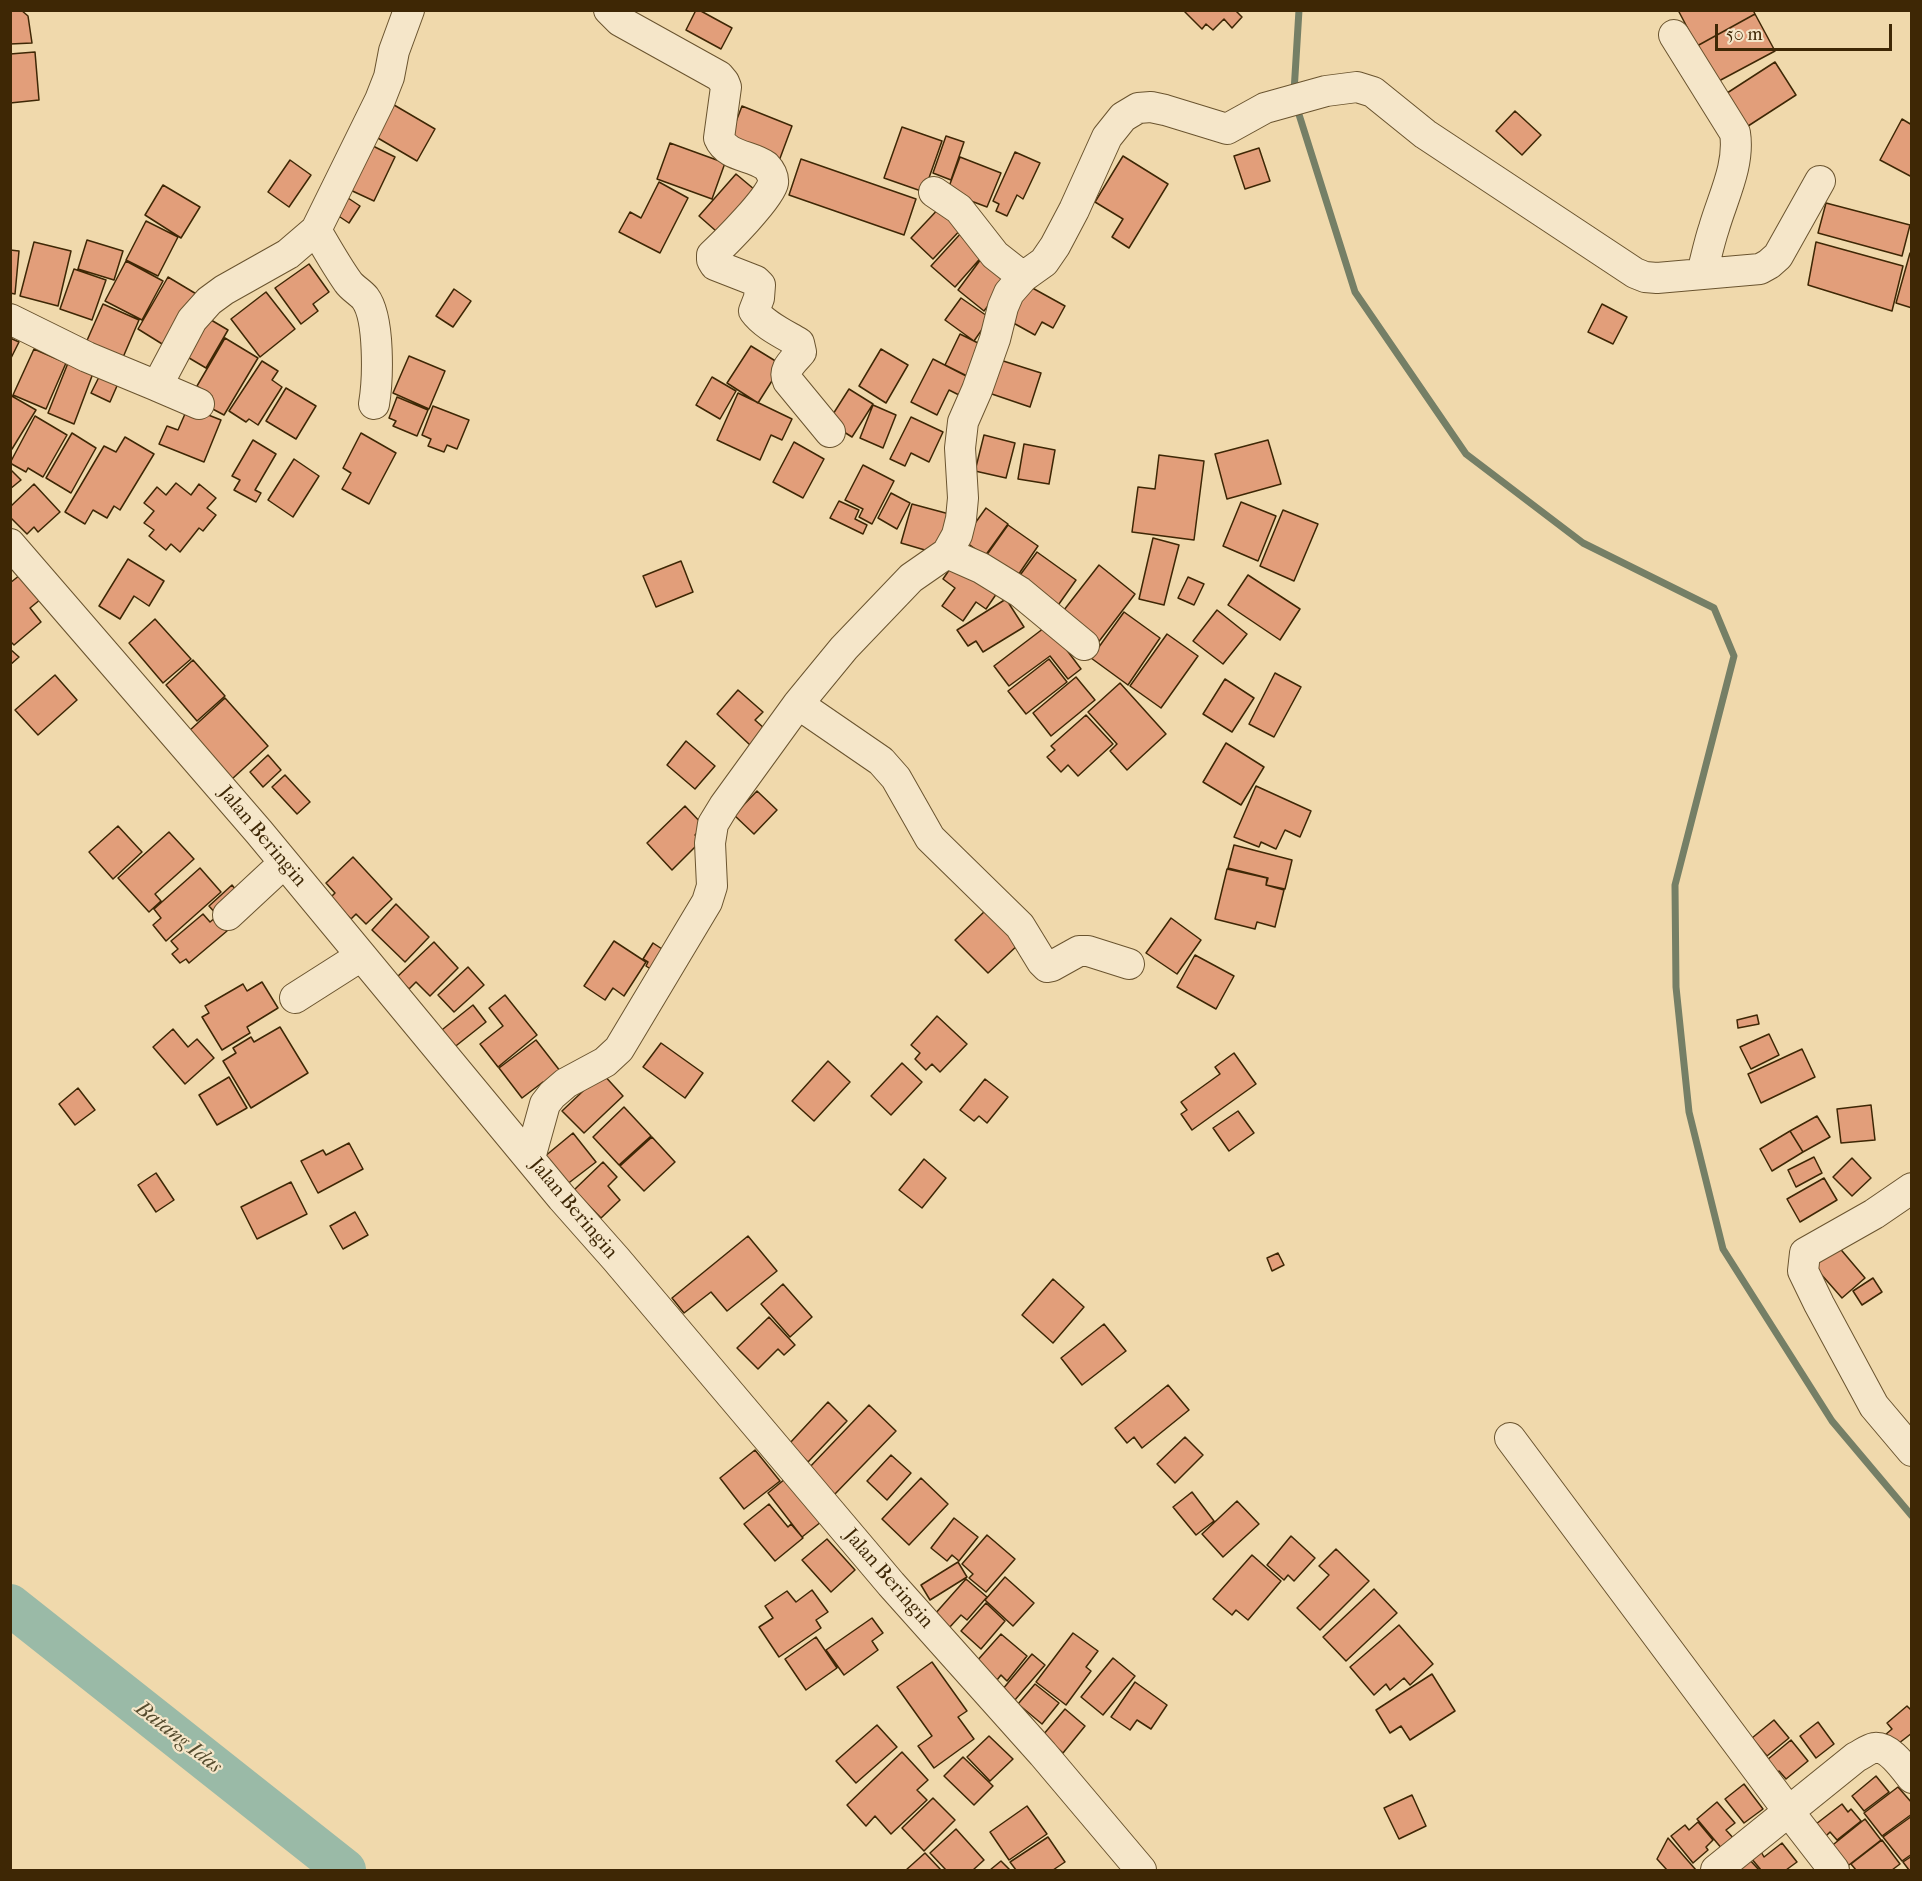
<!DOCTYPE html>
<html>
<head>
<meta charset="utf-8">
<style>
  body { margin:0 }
  #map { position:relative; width:1922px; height:1881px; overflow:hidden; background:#f0d9ac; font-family:"IM FELL French Canon",serif }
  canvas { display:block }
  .frame { position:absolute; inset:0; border:12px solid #3e2705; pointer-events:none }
  .scale { position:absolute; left:1715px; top:24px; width:177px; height:27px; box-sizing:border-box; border:3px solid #3e2705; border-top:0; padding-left:8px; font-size:18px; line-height:21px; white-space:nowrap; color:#3e2705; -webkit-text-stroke:4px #f5e6c9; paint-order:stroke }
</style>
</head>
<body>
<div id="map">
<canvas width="1922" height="1881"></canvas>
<div class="frame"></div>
<div class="scale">50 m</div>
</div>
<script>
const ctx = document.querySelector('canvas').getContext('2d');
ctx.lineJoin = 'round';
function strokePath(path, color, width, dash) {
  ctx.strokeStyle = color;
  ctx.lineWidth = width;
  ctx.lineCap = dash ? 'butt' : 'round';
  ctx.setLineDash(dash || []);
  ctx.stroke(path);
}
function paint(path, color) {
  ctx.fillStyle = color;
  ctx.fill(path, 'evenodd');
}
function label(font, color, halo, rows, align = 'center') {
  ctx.font = font + ' "IM FELL French Canon",serif';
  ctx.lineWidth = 4.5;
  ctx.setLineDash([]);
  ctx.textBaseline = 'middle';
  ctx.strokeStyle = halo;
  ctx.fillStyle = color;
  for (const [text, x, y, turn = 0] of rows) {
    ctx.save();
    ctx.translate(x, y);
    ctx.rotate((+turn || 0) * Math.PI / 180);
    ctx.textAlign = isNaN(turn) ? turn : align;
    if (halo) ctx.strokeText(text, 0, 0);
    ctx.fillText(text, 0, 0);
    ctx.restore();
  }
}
const stream = new Path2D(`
  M1294,92L1299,10
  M1296,105L1355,292L1466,454L1583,543L1714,608L1734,656L1675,885L1676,987L1689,1112L1723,1249L1832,1421L1912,1516`);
const river = new Path2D(`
  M10,1605L345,1870`);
const building = new Path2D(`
  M10,10H21L28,16L32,43L10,44Z
  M696,10H699L732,28L721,49L686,30Z
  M1183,10H1235L1242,17L1232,28L1224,19L1213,30L1206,24L1202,29Z
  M1678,10H1753L1755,14L1697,46Z
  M1755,14L1775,51L1717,82L1697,46Z
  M35,52L39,100L10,103V54Z
  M1775,62L1796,95L1745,128L1724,95Z
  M389,102L435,129L417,161L371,134Z
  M742,106L792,126L779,161L729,140Z
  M1515,111L1541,135L1522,155L1496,131Z
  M1902,119L1912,125V177L1880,160Z
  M902,127L942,141L924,192L884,178Z
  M946,136L964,142L951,180L933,173Z
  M367,143L395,157L374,201L346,188Z
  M670,143L725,163L712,199L657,179Z
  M1259,148L1270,181L1245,189L1234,156Z
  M1015,152L1040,163L1023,199L1017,195L1007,216L996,211L999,204L993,201Z
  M1123,156L1168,184L1129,248L1112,237L1123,219L1095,202Z
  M960,157L1001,173L987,207L947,192Z
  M801,159L916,199L904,235L789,195Z
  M290,160L311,175L289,207L268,192Z
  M736,174L761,195L724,238L699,216Z
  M659,182L688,198L660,253L619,232L630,212L641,218Z
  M163,185L200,207L181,238L145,215Z
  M348,198L360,206L349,223L337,215Z
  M1826,203L1910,225L1902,256L1818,233Z
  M943,204L965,225L933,259L911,238Z
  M146,221L178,237L158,276L126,260Z
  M962,232L985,253L955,287L931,266Z
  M87,240L123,251L114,280L78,269Z
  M34,242L71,251L58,306L20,296Z
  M1816,242L1903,266L1892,311L1808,285Z
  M10,250L19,251L15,294L10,293Z
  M1910,253H1912V308L1896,303Z
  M981,259L1008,280L984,311L958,290Z
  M126,261L163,281L142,320L105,301Z
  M309,264L329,292L313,304L318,311L301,324L275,288Z
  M74,269L106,280L92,320L60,309Z
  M168,277L198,295L167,347L138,329Z
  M1027,285L1065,306L1053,328L1042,322L1035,335L1008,320Z
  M454,289L471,301L453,327L436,316Z
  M266,292L295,329L260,357L231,319Z
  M961,298L990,318L974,341L945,320Z
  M103,304L139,320L121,362L85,345Z
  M1602,304L1627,317L1613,344L1588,332Z
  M201,314L228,330L206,368L179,352Z
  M960,334L988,348L973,379L945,365Z
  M10,338L19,342L10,360Z
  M225,338L258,358L224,415L207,406L212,396L197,386Z
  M751,346L782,365L758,403L727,383Z
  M34,349L66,363L46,409L13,395Z
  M881,349L908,365L886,403L859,386Z
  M409,356L445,371L429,409L393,393Z
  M70,358L95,368L74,424L48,413Z
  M933,359L974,380L965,398L949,390L937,415L911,402Z
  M997,359L1041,373L1030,407L986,392Z
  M262,361L278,371L272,380L282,387L258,425L249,419L246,422L229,411Z
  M102,371L120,379L110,402L91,393Z
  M712,377L736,391L720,419L696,405Z
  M286,388L316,406L296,439L266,421Z
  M849,389L873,404L852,437L828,422Z
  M738,393L792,419L782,440L771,435L760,460L717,440Z
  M10,395L36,410L12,449L10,448Z
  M397,397L428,410L417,436L393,426L396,421L389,418Z
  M873,405L896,415L883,448L860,438Z
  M433,406L469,420L457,449L447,445L444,452L428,446L431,439L422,435Z
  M188,407L221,420L204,462L159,444L167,426L178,430Z
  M35,416L67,435L43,477L28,468L26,472L10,463Z
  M911,417L943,432L929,462L911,453L905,466L890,459Z
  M72,433L96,448L71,493L46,478Z
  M361,433L396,453L369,504L342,489L351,473L343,468Z
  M984,435L1015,443L1006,478L975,471Z
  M125,437L154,454L120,510L114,506L107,518L93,510L85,524L65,512L104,446L116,452Z
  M253,440L276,454L255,490L261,493L256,502L234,490L240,480L232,476Z
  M1268,440L1281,484L1227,499L1215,454Z
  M794,442L824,459L803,498L773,482Z
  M1024,444L1055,450L1049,484L1018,479Z
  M1159,455L1204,461L1194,540L1132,532L1138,487L1155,489Z
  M294,459L319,476L293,517L268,500Z
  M863,465L894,481L872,524L859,517L863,509L845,500Z
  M10,469L21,480L10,489Z
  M176,483L191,495L199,484L216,498L207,508L216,515L203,531L199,528L180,552L171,544L166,550L149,536L154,530L144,523L154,511L144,503L157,487L166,495Z
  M34,484L60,512L38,532L34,527L27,534L10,517V507Z
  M891,493L910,503L897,529L878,518Z
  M839,501L859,510L855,519L867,525L863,534L830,518Z
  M1241,502L1276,516L1258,561L1223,546Z
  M912,504L953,515L942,555L901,543Z
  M986,508L1008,524L985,556L963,540Z
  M1283,510L1318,524L1294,581L1260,566Z
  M1008,525L1038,546L1012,584L981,563Z
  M1153,538L1179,545L1164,605L1139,599Z
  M1037,552L1076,580L1054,611L1018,578Z
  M128,559L164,581L149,606L134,596L120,619L99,606Z
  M681,561L693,592L656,607L643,576Z
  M954,563L997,593L986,609L976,602L963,621L942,606L955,588L943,579Z
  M1099,565L1135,594L1094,648L1057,619Z
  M20,575L41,599L30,608L41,622L14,645L10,641V583Z
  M1248,575L1300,609L1280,640L1228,605Z
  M1188,577L1204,584L1194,605L1178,598Z
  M1006,599L1024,627L983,652L976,641L968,646L957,630Z
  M1217,610L1247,634L1223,664L1193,641Z
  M1124,612L1160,638L1128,685L1091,658Z
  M155,619L191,659L163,683L129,643Z
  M1048,625L1081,669L1068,679L1050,656L1009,686L994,666Z
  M1167,634L1198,656L1161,708L1130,686Z
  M10,649L19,657L10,665Z
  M1049,659L1067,682L1026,714L1008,691Z
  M193,660L225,696L197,721L166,685Z
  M1275,673L1301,687L1274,737L1249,724Z
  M55,675L77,700L38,735L15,710Z
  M1076,677L1095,700L1051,736L1033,713Z
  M1225,679L1254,698L1232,732L1203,714Z
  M1120,683L1166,734L1127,770L1110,751L1117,744L1088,712Z
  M738,690L763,712L755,720L765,729L750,745L717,714Z
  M225,698L268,746L232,779L189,731Z
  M1086,715L1113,744L1078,776L1068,765L1061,772L1047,757L1055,750L1051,746Z
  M686,741L715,766L695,789L667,765Z
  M1226,743L1264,767L1241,805L1203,782Z
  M268,755L281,770L263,787L250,772Z
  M285,775L310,802L297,814L272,787Z
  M1256,786L1311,811L1300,837L1285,830L1276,849L1261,842L1259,847L1234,837Z
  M757,791L777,810L754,834L734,815Z
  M685,806L704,826L695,835L701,841L672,870L647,843Z
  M118,826L142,852L113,879L89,852Z
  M169,832L194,859L155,894L161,901L149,912L118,878Z
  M1234,845L1292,860L1285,889L1266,885L1268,878L1228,868Z
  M353,857L392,899L366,924L356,914L351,919L330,898L335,893L326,883Z
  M200,868L221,892L166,941L153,925L161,918L154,909Z
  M1227,869L1267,878L1266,885L1284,890L1275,927L1257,922L1255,929L1215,919Z
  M232,885L239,894L217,915L209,906Z
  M396,904L429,937L405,962L372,930Z
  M987,909L1020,943L988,973L955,940Z
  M203,914L210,922L216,917L227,931L189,963L186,959L180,963L172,954L178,949L171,941Z
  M1171,918L1201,940L1177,974L1146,953Z
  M614,941L646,962L624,996L613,988L605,1000L584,986Z
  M434,942L458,968L430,996L416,982L409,989L397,977Z
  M653,943L671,955L658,974L646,966L648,962L643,959Z
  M1195,955L1234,976L1216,1009L1177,987Z
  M468,967L484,985L454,1012L438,995Z
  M262,982L278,1008L247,1027L250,1033L222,1050L202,1017L209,1013L205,1006L243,984L247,991Z
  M505,995L537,1035L498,1067L480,1044L503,1026L489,1008Z
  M473,1005L486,1022L452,1049L438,1033Z
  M1757,1015L1759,1024L1738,1028L1737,1020Z
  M937,1016L967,1044L940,1072L932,1064L926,1070L915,1059L920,1053L911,1045Z
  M280,1027L308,1073L251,1108L223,1061L236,1053L233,1048L251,1037L254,1042Z
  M173,1029L188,1047L197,1039L214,1058L185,1084L153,1047Z
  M1769,1034L1779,1055L1751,1069L1740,1047Z
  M536,1040L564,1076L548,1088L543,1082L522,1098L499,1068Z
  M661,1043L703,1073L685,1098L643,1067Z
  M1802,1049L1815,1077L1761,1103L1748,1074Z
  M1234,1053L1256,1084L1192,1130L1181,1114L1187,1110L1181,1102L1220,1074L1215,1067Z
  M828,1061L850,1082L814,1121L792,1101Z
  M902,1063L922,1082L891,1115L871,1096Z
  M602,1073L623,1096L584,1133L562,1111Z
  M229,1077L247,1108L217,1125L199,1095Z
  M985,1079L1008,1097L987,1123L979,1116L974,1121L960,1110Z
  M78,1088L95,1110L75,1125L59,1104Z
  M1871,1105L1875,1140L1841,1143L1837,1109Z
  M624,1107L651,1136L619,1165L593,1137Z
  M1238,1111L1254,1133L1229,1151L1213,1128Z
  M1817,1116L1830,1137L1803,1152L1790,1131Z
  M1790,1131L1803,1152L1772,1171L1760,1149Z
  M573,1133L596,1162L566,1185L544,1157Z
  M652,1137L675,1162L644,1191L620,1166Z
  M349,1143L363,1169L318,1193L301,1161L323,1150L326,1155Z
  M1814,1157L1822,1173L1796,1187L1788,1170Z
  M1852,1158L1871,1178L1852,1196L1833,1177Z
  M924,1159L946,1178L922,1208L899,1190Z
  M603,1162L617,1177L608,1186L620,1200L601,1218L574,1190Z
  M156,1173L174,1200L156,1212L138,1185Z
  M1824,1178L1837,1200L1800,1222L1787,1199Z
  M291,1182L307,1214L257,1239L241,1207Z
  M355,1212L368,1235L343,1249L330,1226Z
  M748,1236L777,1271L727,1311L711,1292L684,1313L672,1298Z
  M1837,1245L1865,1278L1842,1298L1813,1265Z
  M1278,1253L1284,1265L1272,1271L1267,1258Z
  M1873,1278L1882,1292L1862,1305L1853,1291Z
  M1053,1279L1084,1307L1053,1343L1022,1315Z
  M783,1284L812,1317L790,1337L761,1304Z
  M769,1317L795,1345L784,1355L778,1349L758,1369L737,1348Z
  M1104,1324L1126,1351L1082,1385L1061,1358Z
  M1168,1385L1189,1410L1142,1448L1134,1437L1127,1443L1115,1428Z
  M828,1402L847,1421L808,1462L789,1444Z
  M869,1405L896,1431L834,1495L807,1470Z
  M1185,1437L1203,1455L1175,1483L1157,1464Z
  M755,1450L780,1481L744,1509L720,1478Z
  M891,1455L911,1473L887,1500L867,1481Z
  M791,1474L826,1518L802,1537L768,1493Z
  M921,1478L948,1504L909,1545L882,1519Z
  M1192,1492L1214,1521L1196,1535L1173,1507Z
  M1237,1501L1259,1524L1223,1557L1202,1534Z
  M769,1504L788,1527L791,1524L803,1538L775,1561L744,1524Z
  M954,1518L978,1537L959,1561L952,1555L947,1561L931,1548Z
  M987,1535L1015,1559L986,1592L969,1578L973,1574L962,1564Z
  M1291,1536L1315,1558L1294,1581L1288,1575L1284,1580L1267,1565Z
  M827,1539L855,1570L831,1592L802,1560Z
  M1336,1549L1369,1581L1320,1630L1297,1608L1329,1575L1319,1566Z
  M1252,1555L1281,1581L1248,1620L1236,1610L1232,1615L1213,1599Z
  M958,1562L967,1577L930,1600L921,1585Z
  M1005,1577L1034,1603L1013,1626L985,1600Z
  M966,1579L987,1597L967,1620L961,1615L948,1629L934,1615Z
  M1374,1589L1397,1613L1346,1661L1323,1637Z
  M812,1590L828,1612L816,1620L821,1628L779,1657L759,1627L773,1618L765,1606L787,1591L796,1602Z
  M986,1603L1005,1621L981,1649L961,1631Z
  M872,1618L883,1633L872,1641L878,1650L844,1675L826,1650Z
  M1399,1625L1433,1664L1410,1685L1404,1678L1390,1690L1386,1684L1374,1695L1350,1667Z
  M1073,1633L1098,1651L1086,1667L1091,1671L1066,1705L1036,1682Z
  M1001,1634L1027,1656L1007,1681L1001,1675L993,1685L976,1662Z
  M816,1637L837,1668L806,1690L785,1659Z
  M1032,1654L1045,1665L1014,1701L1002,1690Z
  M1113,1658L1135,1676L1103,1715L1081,1697Z
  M932,1662L967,1711L958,1717L974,1739L934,1768L918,1746L932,1736L897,1687Z
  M1432,1674L1455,1711L1410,1740L1401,1726L1390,1733L1376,1710Z
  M1135,1682L1167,1705L1151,1729L1137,1720L1130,1730L1111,1717Z
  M1035,1684L1059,1703L1042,1724L1018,1704Z
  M1907,1706L1912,1711V1733L1894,1747L1885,1735L1892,1729L1887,1723Z
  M1065,1709L1085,1726L1063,1753L1043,1735Z
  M1774,1720L1789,1738L1767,1756L1752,1738Z
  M1818,1722L1834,1744L1816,1758L1800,1736Z
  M877,1725L897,1747L856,1783L836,1761Z
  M989,1736L1013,1759L990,1781L967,1757Z
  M1791,1740L1808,1761L1786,1779L1779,1771L1771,1777L1761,1765Z
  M902,1752L928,1780L917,1790L927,1800L891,1834L875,1816L866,1826L847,1805Z
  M963,1757L993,1786L974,1805L944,1776Z
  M1876,1776L1889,1792L1864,1811L1852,1796Z
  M1744,1784L1763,1809L1744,1823L1725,1799Z
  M1898,1787L1912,1803V1814L1882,1836L1864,1813Z
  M1412,1795L1426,1826L1399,1839L1384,1808Z
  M933,1798L955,1820L924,1851L902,1828Z
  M1717,1802L1735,1823L1726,1830L1735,1840L1723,1850L1697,1819Z
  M1842,1804L1848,1812L1851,1809L1861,1821L1837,1840L1830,1832L1825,1837L1816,1824Z
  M1027,1806L1047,1834L1009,1860L990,1832Z
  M1912,1816V1854L1902,1861L1883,1837Z
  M1865,1819L1881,1840L1845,1868L1829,1848Z
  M1698,1822L1713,1840L1706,1847L1708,1850L1693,1863L1671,1836L1685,1825L1689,1830Z
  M956,1829L984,1860L973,1870H946L930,1853Z
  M1048,1837L1065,1862L1053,1870H1016L1010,1862Z
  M1668,1838L1696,1870H1667L1657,1859Z
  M1882,1840L1900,1864L1892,1870H1856L1851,1864Z
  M1782,1843L1797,1862L1786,1870H1761L1751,1858L1760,1850L1764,1857Z
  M925,1853L941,1870H906Z
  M1912,1856V1870H1909L1903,1862Z
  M1749,1859L1759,1870H1739Z
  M1001,1861L1010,1870H990Z`);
const minor = new Path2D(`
  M609,10L620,21L719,76L724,82L726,87L719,138C727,157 751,155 766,166C770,170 774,177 773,183C771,197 724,244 712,255V260L715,265L756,281L760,285L759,298L754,311C764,325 784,334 799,343L801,352C794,361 782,369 788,381L830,432
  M1674,35L1735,133C1740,165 1723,197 1714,228C1709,243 1706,258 1702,273
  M934,192L959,209L995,255L1023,277
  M316,230C326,247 336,265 348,282C352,288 360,292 365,298C380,318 378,380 374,404
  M10,319L87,357L157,386L192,320L209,301L224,290L288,254L316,230L380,100L389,77L394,51L409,10
  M157,386L199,404
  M10,544L259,832L562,1198L616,1259L891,1584L1043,1754L1141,1870
  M947,553L981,568L1020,592L1084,645
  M798,704L881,761L896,778L930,838L1020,926L1042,962L1047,967L1052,966L1079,951H1088L1129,964
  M228,915L284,863
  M295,998L361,956
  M530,1158L545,1104L552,1095L566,1083L605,1062L619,1049L707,902L712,886L710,843L713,824L724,806L798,704L844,648L911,578L947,553L957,535L961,519L963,498L960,448L963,422L977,390L995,339L1003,307L1009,293L1023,277L1044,262L1055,246L1074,210L1107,137L1123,117L1138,108L1151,107L1165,110L1227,129L1265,108L1326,91L1357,87L1373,92L1425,134L1635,273L1645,277L1657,278L1760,269L1769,264L1778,256L1820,181
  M1912,1188L1874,1214L1805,1253L1803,1271L1819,1304L1874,1406L1912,1451
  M1510,1438L1789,1812L1834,1870
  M1716,1870L1856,1757C1861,1755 1868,1749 1874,1748C1889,1746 1904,1768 1912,1778`);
const streetNames = [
  ["Jalan Beringin",262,837,50],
  ["Jalan Beringin",573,1209,50],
  ["Jalan Beringin",888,1579,49]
];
const waterNames = [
  ["Batang Idas",178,1738,38]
];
strokePath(stream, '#757f66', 7);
strokePath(river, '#9abaa7', 42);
paint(building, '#e29e7a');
strokePath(building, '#3e2705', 1.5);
strokePath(minor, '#6a542f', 32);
strokePath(minor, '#f5e6c9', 30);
label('20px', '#3e2705', '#f5e6c9', streetNames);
label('italic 21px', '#554c2e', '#f5e6c9', waterNames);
</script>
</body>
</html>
